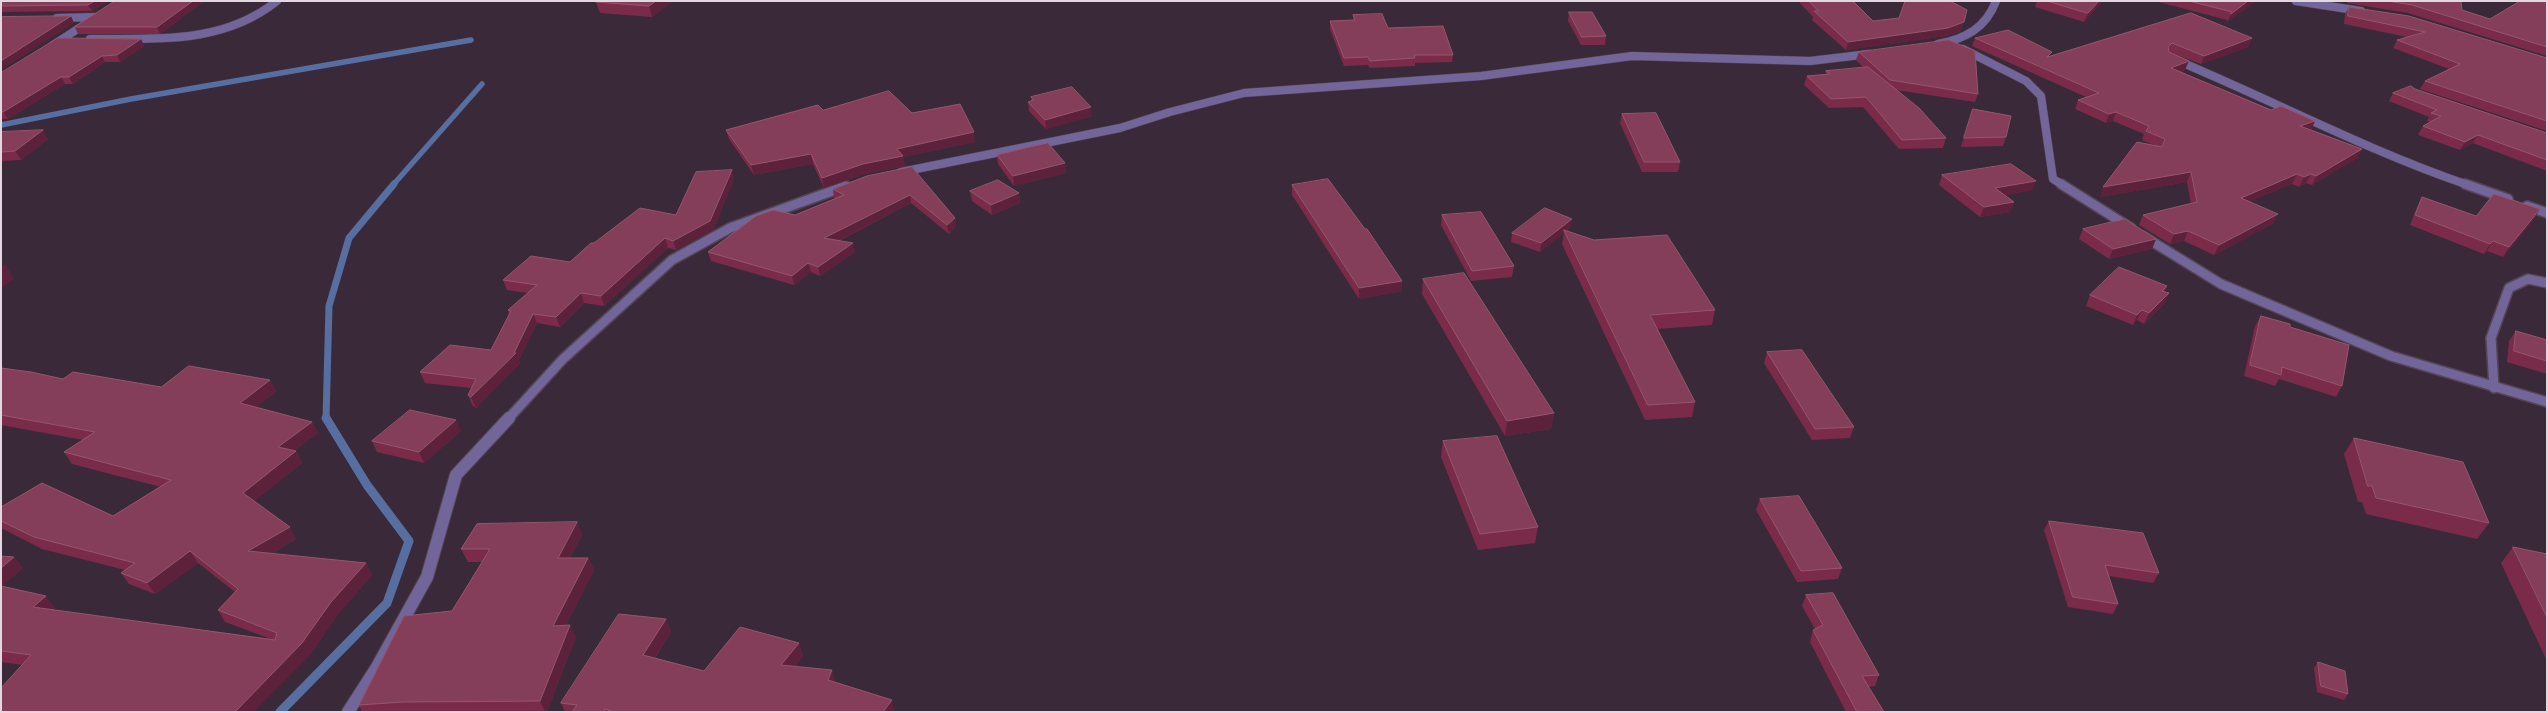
<!DOCTYPE html>
<html>
<head>
<meta charset="utf-8">
<style>
  body { margin:0 }
  #map { position:relative; width:2548px; height:713px; overflow:hidden; background:#3a2939; font-family:Figtree,sans-serif }
  canvas { display:block }
  .frame { position:absolute; inset:0; border:2px solid #e3d8e2; pointer-events:none }
</style>
</head>
<body>
<div id="map">
<canvas width="2548" height="713"></canvas>
<div class="frame"></div>
</div>
<script>
const ctx = document.querySelector('canvas').getContext('2d');
ctx.lineJoin = 'round';
function strokePath(path, color, width, dash) {
  ctx.strokeStyle = color;
  ctx.lineWidth = width;
  ctx.lineCap = dash ? 'butt' : 'round';
  ctx.setLineDash(dash || []);
  ctx.stroke(path);
}
function paint(path, color) {
  ctx.fillStyle = color;
  ctx.fill(path, 'evenodd');
}
const streamFar2 = new Path2D(`
  M1,125L131,99L471,40
  M393,185L482,84`);
const streamFar1 = new Path2D(`
  M326,419L329,306L349,238L394,184`);
const stream = new Path2D(`
  M280,712L387,603L409,541L367,485L326,418`);
const streetFar2 = new Path2D(`
  M2296,1L2361,11
  M57,18L95,17
  M90,39C156,38 222,45 277,1
  M1938,44C1965,39 1986,28 1996,1
  M53,45L87,23
  M1963,49L2026,81L2041,96L2053,179L2063,185
  M2176,60C2274,101 2368,151 2468,185
  M901,172L1120,128L1170,112L1244,93L1481,76L1632,56L1810,61L1869,54`);
const streetFar1 = new Path2D(`
  M2061,184L2131,228
  M2465,184L2508,199
  M2527,206L2547,213
  M2143,236L2221,284L2391,356L2547,402
  M2494,388L2491,338L2509,288L2528,279L2547,283
  M508,419L563,359L672,260L730,228L846,186`);
const street = new Path2D(`
  M348,712L377,667L427,577L456,475L509,418`);
const wall = new Path2D(`
  M1,1H109L92,11L1,12Z
  M115,1H204L160,34H78L75,27Z
  M597,1H673L652,17L600,13L596,2Z
  M1800,1H1853L1873,21L1961,31L1946,36L1846,50L1812,20L1813,17L1800,3Z
  M2037,1H2103L2084,22L2035,7Z
  M2155,1H2256L2227,22V20Z
  M2347,1H2461L2462,10L2490,19L2547,1V56L2408,13L2347,3Z
  M2349,7L2547,58V131L2420,89L2425,81L2449,69L2393,48L2397,40L2407,37L2344,24L2345,14Z
  M1569,12L1606,36L1605,45H1581L1568,21Z
  M2191,13L2252,38L2248,47L2201,64L2169,52L2185,70L2181,72L2271,110L2315,121L2311,130L2362,149L2357,158L2312,185L2306,183L2299,187L2292,184L2250,201L2274,223L2214,255L2184,241L2170,244L2139,225L2143,215L2191,204L2187,182L2100,197L2156,146L2142,140L2144,134L2113,121L2106,123L2075,109L2078,100L2086,97L1972,46L1975,38L2050,56Z
  M1353,15L1388,28L1453,55L1452,62L1415,63V66L1369,68L1368,65L1344,66L1330,29V21L1353,20Z
  M141,39L144,46L120,62H105L73,84H65L8,119H1V73Z
  M1859,52L1978,94L1975,102L1896,90L1946,138L1943,148L1899,149L1863,107L1829,108L1804,85L1807,76L1826,74V71L1864,68L1856,60Z
  M2415,89L2547,133V171L2473,143L2460,150L2418,135L2423,126L2430,122L2427,121L2429,117L2389,101L2393,93Z
  M1031,97L1092,116L1046,129L1029,111L1028,102L1031,101Z
  M1973,109L2006,137L2003,146L1961,147Z
  M823,110L912,113L975,142L903,157L905,166L865,174L824,188L813,164L754,175L729,139L726,130Z
  M1622,114L1680,162L1678,172H1642L1620,123Z
  M1,132L48,139L21,160L1,161Z
  M997,155L1065,163L1066,173L1014,186L998,164Z
  M912,167L956,226L949,234L911,203L839,241L855,252L820,276L811,272L794,285L711,261L708,252L836,198H834L833,189Z
  M1942,175L2036,181L2032,190L2005,195L2014,202L2010,212L1980,217L1939,185Z
  M734,179L713,230L676,250L668,248L604,306L584,303L560,327L537,323L519,360L520,363L476,408L472,405L468,395L471,388L425,383L420,372L491,350L509,314L508,310L528,293L507,290L503,280L570,262L594,243L676,215Z
  M1292,185L1402,281V291L1359,299L1292,195Z
  M970,191L1019,193L1020,203L992,215L972,201Z
  M2422,197L2476,216L2540,209L2534,219L2503,257L2487,251L2484,254L2410,225L2417,207Z
  M1442,215L1514,266L1512,277L1471,281L1441,225Z
  M1571,227L1567,230L1715,310L1712,325L1657,329L1695,402L1692,417L1645,420L1562,244L1564,233L1540,252L1511,242L1512,233Z
  M2083,229L2156,239L2152,249L2109,259L2079,239Z
  M1423,279L1554,413L1551,429L1505,436L1422,294Z
  M2167,286L2164,292L2169,293L2164,304L2144,324L2137,320L2133,325L2086,306L2090,295Z
  M2261,316L2290,327L2342,386L2336,397L2279,379L2275,386L2244,376L2255,326Z
  M2516,331L2547,340V374L2507,362L2509,341Z
  M1767,352L1854,427L1850,438L1812,440L1764,363Z
  M1,368L63,379L161,387L270,380L276,392L256,407L312,422L318,433L294,451H296L302,463L254,501L296,539L271,554L366,563L372,575L338,614L310,655L23,665L1,662V556L14,557L23,568L2,586L55,608L53,610L271,639L225,622L218,610L235,592L198,563L155,594L129,584L121,573L125,570L42,549L1,528V507L113,516L161,487L72,464L64,452L83,440L1,425Z
  M461,431L424,463L377,452L372,441Z
  M2354,438L2489,523L2477,539L2366,514L2362,502H2358L2344,454Z
  M1443,441L1538,527L1535,543L1478,550L1441,457Z
  M1760,499L1842,568L1838,579L1797,582L1756,510Z
  M2049,521L2159,573L2153,583L2109,576L2118,604L2113,614L2068,607L2044,530Z
  M577,522L582,535L570,558H588L594,570L566,625L576,637L547,712H362L359,705L452,611L482,562H468L461,549Z
  M2513,547L2547,554V661L2501,563Z
  M1806,595L1879,675L1875,686L1868,687L1884,712H1846L1810,642L1813,630L1815,629L1802,606Z
  M666,619L671,632L655,658L704,671L799,643L803,656L795,667L836,682L895,712H565L561,703Z
  M2318,662L2348,694L2344,700L2317,692L2314,668Z`);
const shadedWall = new Path2D(`
  M95,1H109L92,11L88,5Z
  M193,1H204L160,34L157,27Z
  M656,1H673L652,17L649,6Z
  M2099,1H2103L2084,22L2088,13Z
  M2248,1H2256L2227,22L2231,14Z
  M71,16L74,23L1,70V61Z
  M1964,22L1961,31L1946,36L1846,50L1848,42Z
  M2252,38L2248,47L2201,64L2204,56Z
  M141,39L144,46L120,62L117,55Z
  M102,56L105,62L73,84L69,77Z
  M2189,61L2185,70L2168,76L2171,68Z
  M61,77L65,84L8,119L3,112Z
  M1091,107L1092,116L1046,129L1045,120Z
  M2116,112L2113,121L2106,123L2109,114Z
  M2315,121L2311,130L2300,126Z
  M43,130L48,139L21,160L15,151Z
  M974,132L975,142L903,157L905,166L865,174L824,188L822,178L897,149Z
  M2478,135L2473,143L2460,150L2465,142Z
  M2362,149L2357,158L2312,185L2316,176Z
  M811,154L813,164L754,175L751,165Z
  M1065,163L1066,173L1014,186L1013,176Z
  M732,170L734,179L713,230L676,250L673,241Z
  M2191,172L2187,182L2100,197L2103,187Z
  M2297,174L2292,184L2236,207L2241,198Z
  M2311,174L2306,183L2299,187L2304,177Z
  M2036,181L2032,190L1992,198L1995,188Z
  M1019,193L1020,203L992,215L991,205Z
  M910,195L911,203L826,247L824,238Z
  M2014,202L2010,212L1980,217L1984,207Z
  M2540,209L2534,219L2503,257L2509,247Z
  M2278,214L2274,223L2214,255L2219,245Z
  M955,218L956,226L949,234L947,225Z
  M1572,219L1571,227L1565,232L1564,230V233L1540,252L1541,243Z
  M2188,231L2184,241L2170,244L2174,234Z
  M665,238L668,248L604,306L601,296Z
  M2156,239L2152,249L2109,259L2113,249Z
  M2493,241L2487,251L2484,254L2490,244Z
  M853,243L855,252L820,276L818,267Z
  M808,263L811,272L794,285L792,276Z
  M5,264L14,279L1,288V266Z
  M1402,281V291L1359,299V288Z
  M581,293L584,303L560,327L556,317Z
  M2169,293L2164,304L2144,324L2149,313Z
  M2142,310L2137,320L2133,325L2137,315Z
  M533,314L537,323L519,360L520,363L476,408L471,397L514,353Z
  M270,380L276,392L247,414L240,403Z
  M1554,413L1551,429L1505,436L1507,421Z
  M456,420L461,431L424,463L419,452Z
  M312,422L318,433L284,459L278,447Z
  M296,451L302,463L250,504L243,493Z
  M577,522L582,535L563,571L558,558Z
  M290,527L296,539L255,563L248,551Z
  M190,551L198,563L155,594L147,583Z
  M14,557L23,568L1,587V568Z
  M588,558L594,570L559,638L553,626Z
  M366,563L372,575L338,614L310,655L254,712H235Z
  M46,596L55,608L42,619L33,607Z
  M666,619L671,632L648,668L643,655Z
  M570,625L576,637L547,712H545L540,701Z
  M799,643L803,656L786,679L781,665Z
  M832,670L836,684L828,680Z
  M892,700L895,712H883Z`);
const building = new Path2D(`
  M1,1H95L88,5L1,6Z
  M115,1H193L157,27H75Z
  M597,1H656L649,6L596,2Z
  M1809,1H1853L1873,21L1899,18L1905,1H1950L1967,10L1964,22L1948,28L1848,42L1814,11H1818Z
  M2047,1H2099L2088,13Z
  M2189,1H2248L2231,14V12Z
  M2388,1H2461L2462,10L2490,19L2520,1H2547V47L2412,5Z
  M2349,7L2409,16L2547,58V121L2425,81L2460,64L2397,40L2425,32L2348,16Z
  M1569,12H1592L1606,36L1582,37Z
  M2191,13L2252,38L2204,56L2172,43L2168,47L2169,52L2189,61L2171,68L2271,110L2281,106L2315,121L2300,126L2362,149L2316,176L2311,174L2304,177L2297,174L2241,198L2278,214L2219,245L2188,231L2174,234L2143,215L2197,202L2191,172L2103,187L2137,142L2162,147L2165,139L2146,131L2149,126L2116,112L2109,114L2078,100L2099,93L1975,38L2008,30L2052,52L2047,57Z
  M1382,14L1388,28L1443,26L1453,55H1414L1415,58L1370,61L1368,57L1344,58L1330,21L1355,20L1353,15Z
  M71,16L1,61V17Z
  M58,38L141,39L117,55L102,56L69,77H61L3,112H1V73Z
  M1949,40L1975,51L1978,94L1890,80L1859,52Z
  M1868,67L1919,108L1946,138L1902,140L1866,97L1831,99L1807,76L1830,74L1826,71Z
  M2411,86L2415,89L2547,133V160L2478,135L2465,142L2423,126L2441,116L2431,113L2437,110L2393,93Z
  M1072,87L1091,107L1045,120L1028,102L1034,100L1031,97Z
  M889,91L912,113L960,104L974,132L897,149L903,156L863,164L822,178L811,154L751,165L726,130L818,105L823,110Z
  M1973,109L2011,116L2006,137L1964,138Z
  M1656,113L1680,162H1644L1622,114Z
  M43,130L15,151L1,152V132Z
  M1048,143L1065,163L1013,176L997,155Z
  M2011,164L2036,181L1995,188L2014,202L1984,207L1942,175Z
  M912,167L955,218L947,225L910,195L824,238L853,243L818,267L808,263L792,276L708,252L756,216L773,210L795,215L844,195L833,189L867,176Z
  M732,170L710,221L673,241L665,238L601,296L581,293L556,317L533,314L514,353H516L471,397L468,395L476,379L420,372L450,345L491,350L511,311L508,310L537,285L503,280L531,256L570,262L591,243H594L640,208L676,215L696,172Z
  M1328,179L1365,229H1367L1402,281L1359,288L1292,185Z
  M998,180L1019,193L991,205L970,191Z
  M2494,194L2540,209L2509,247L2493,241L2490,244L2415,215L2422,197L2476,216Z
  M1545,208L1572,219L1541,243L1512,233Z
  M1481,212L1514,266L1472,271L1442,215Z
  M2125,219L2156,239L2113,249L2083,229Z
  M1564,230L1594,240L1667,235L1715,310L1650,315L1695,402L1648,405Z
  M2119,267L2167,286L2162,291L2169,293L2149,313L2142,310L2137,315L2090,295Z
  M1464,273L1554,413L1507,421L1423,279Z
  M2261,316L2290,324V327L2349,345L2342,386L2282,367L2281,375L2250,365Z
  M2516,331L2547,340V361L2514,351Z
  M1802,350L1854,427L1815,429L1767,352Z
  M189,366L270,380L240,403L312,422L278,447L296,451L243,493L290,527L248,551L366,563L331,602L302,643L235,712H1V688L31,655L1,651V586L46,596L33,607L275,640L277,633L218,610L238,589L190,551L147,583L121,573L135,563L34,537L1,521V507L42,483L113,516L171,480L64,452L95,432L1,415V368L31,372L63,379L73,372L161,387Z
  M410,410L456,420L419,452L372,441Z
  M1497,436L1538,527L1480,534L1443,441Z
  M2354,438L2463,462L2489,523L2376,498L2372,486H2368Z
  M1799,496L1842,568L1801,571L1760,499Z
  M2049,521L2143,533L2159,573L2105,565L2118,604L2073,597Z
  M577,522L558,558H588L553,626L570,625L540,701L403,702L359,705L404,616L452,611L490,549H461L477,524Z
  M2513,547L2547,554V617Z
  M1,556L14,557L1,568Z
  M1833,593L1879,675L1862,676L1884,712H1857L1813,630L1823,625L1806,595Z
  M619,614L666,619L643,655L704,671L740,627L799,643L781,665L832,670L828,680L892,700L883,712H614L605,709L604,712H572L577,705L561,703Z
  M2318,662L2345,671L2348,694L2321,686Z`);
strokePath(streamFar2, '#566fa0', 5.5);
strokePath(streamFar1, '#566fa0', 7);
strokePath(stream, '#566fa0', 9);
strokePath(streetFar2, '#554554', 9);
strokePath(streetFar1, '#554554', 12);
strokePath(street, '#554554', 14);
strokePath(streetFar2, '#716599', 8);
strokePath(streetFar1, '#716599', 9);
strokePath(street, '#716599', 12);
paint(wall, '#7a2b49');
paint(shadedWall, '#5c223b');
paint(building, '#853e59');
strokePath(building, '#94566e', 1);
</script>
</body>
</html>
